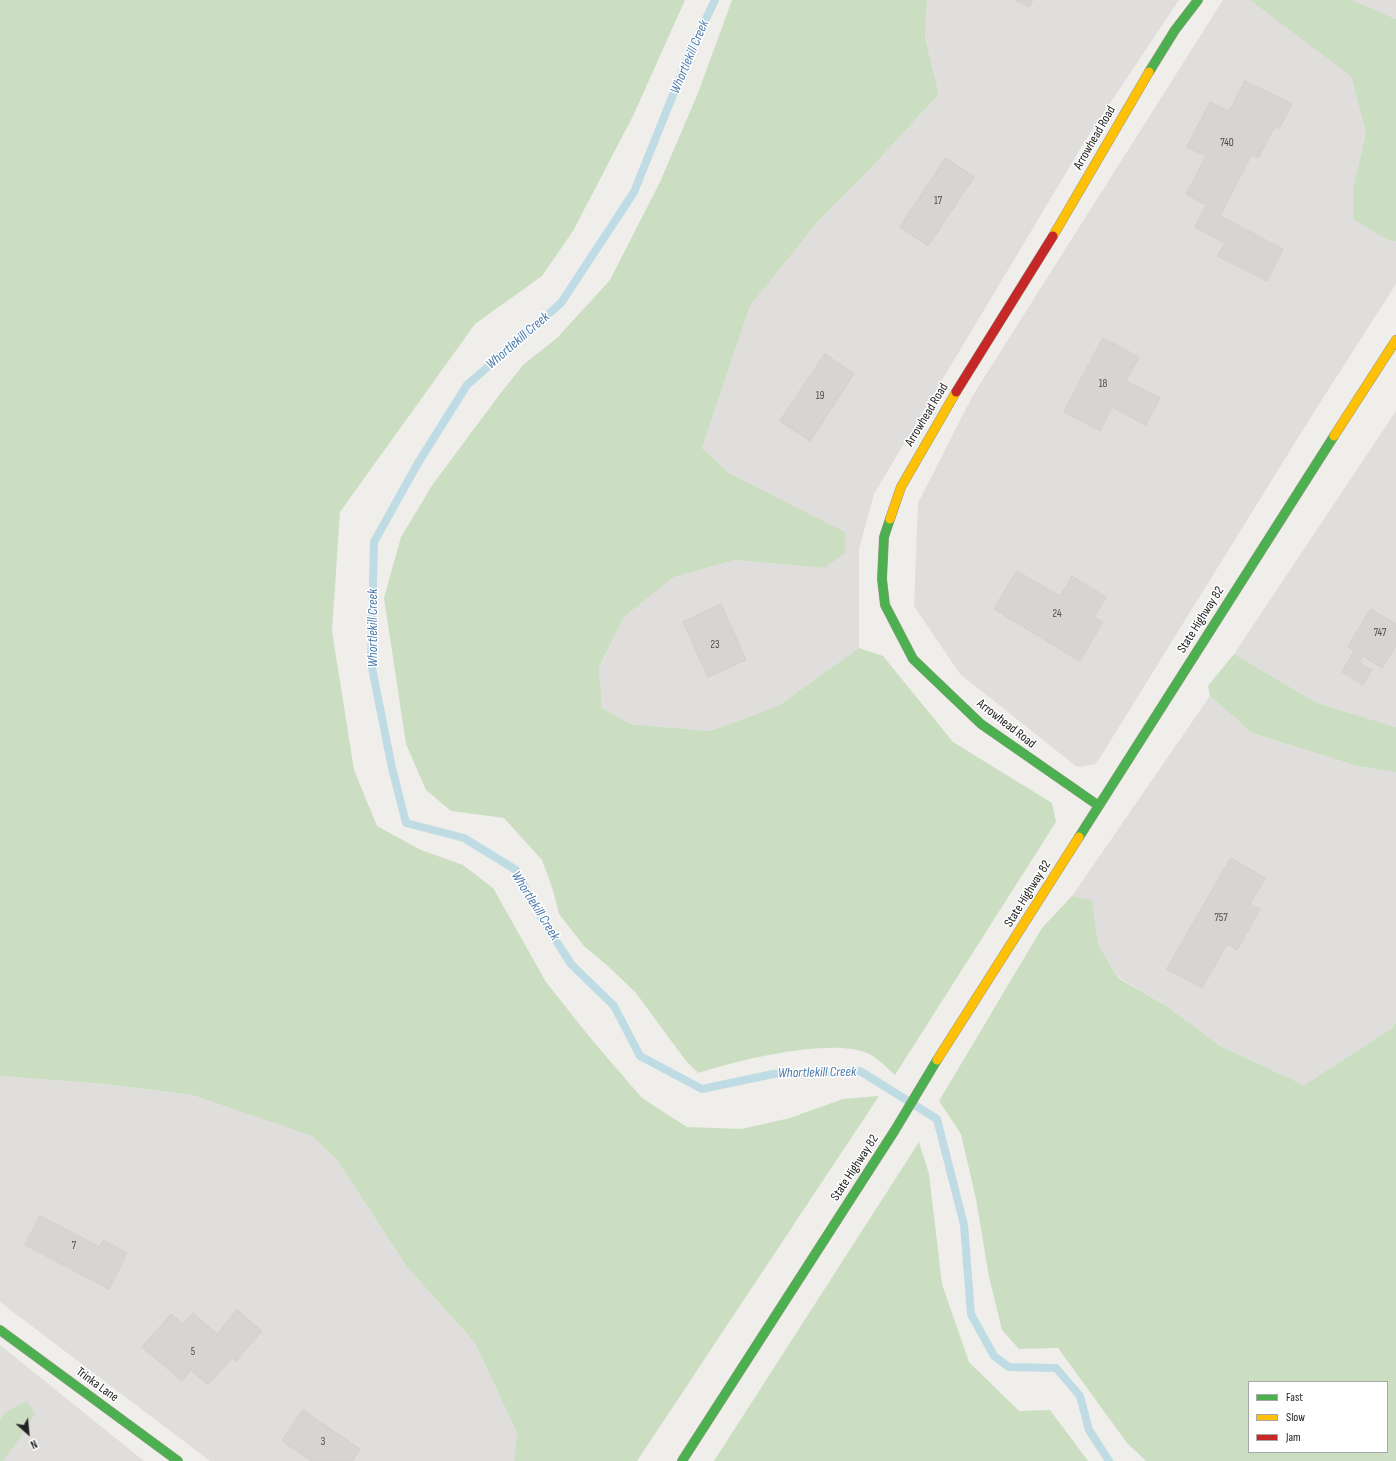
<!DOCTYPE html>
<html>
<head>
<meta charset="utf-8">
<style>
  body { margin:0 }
  #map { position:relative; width:1396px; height:1461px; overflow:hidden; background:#f0eeeb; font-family:"Sofia Sans Condensed",sans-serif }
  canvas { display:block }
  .legend { position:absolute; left:1248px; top:1381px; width:140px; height:72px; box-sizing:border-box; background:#fff; border:1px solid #a7a7a7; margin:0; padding:5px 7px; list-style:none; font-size:12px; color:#222 }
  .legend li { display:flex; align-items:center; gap:8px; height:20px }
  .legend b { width:20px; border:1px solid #a7a7a7 }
  .north { position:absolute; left:8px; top:1413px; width:40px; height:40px; -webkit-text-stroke:3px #fff; paint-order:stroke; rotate:153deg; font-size:11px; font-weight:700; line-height:16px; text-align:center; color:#222 }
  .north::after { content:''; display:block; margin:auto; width:14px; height:18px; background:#222; clip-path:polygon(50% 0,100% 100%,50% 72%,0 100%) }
</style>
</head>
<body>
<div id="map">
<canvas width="1396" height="1461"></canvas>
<ul class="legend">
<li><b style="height:5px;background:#4caf50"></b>Fast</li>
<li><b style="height:5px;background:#ffc107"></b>Slow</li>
<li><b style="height:5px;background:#c62828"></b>Jam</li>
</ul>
<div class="north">N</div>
</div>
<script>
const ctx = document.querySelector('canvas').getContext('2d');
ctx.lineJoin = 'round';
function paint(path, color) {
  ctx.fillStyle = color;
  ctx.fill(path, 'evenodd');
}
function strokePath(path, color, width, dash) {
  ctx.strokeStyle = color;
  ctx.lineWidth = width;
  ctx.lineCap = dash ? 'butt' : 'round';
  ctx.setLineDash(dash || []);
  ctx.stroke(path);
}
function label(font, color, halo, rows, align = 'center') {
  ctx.font = font + ' "Sofia Sans Condensed",sans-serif';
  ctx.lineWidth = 3;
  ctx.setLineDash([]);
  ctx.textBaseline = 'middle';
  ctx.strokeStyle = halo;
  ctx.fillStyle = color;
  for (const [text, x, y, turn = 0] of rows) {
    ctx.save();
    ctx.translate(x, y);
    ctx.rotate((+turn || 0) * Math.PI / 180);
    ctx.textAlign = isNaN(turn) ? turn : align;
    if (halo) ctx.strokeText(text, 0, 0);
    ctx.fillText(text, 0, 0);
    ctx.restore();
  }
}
const residential = new Path2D(`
  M927,0H1179L1088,136L874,494L859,549V648L778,706L710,731L630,724L602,708L599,668L624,617L674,577L735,560L824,568L844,532L729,473L702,448L750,306L821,218L870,169L939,94L925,38Z
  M1223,0H1250L1351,75L1366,133L1353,188L1390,241H1396V284L1314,412L1096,764L1077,767L960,674L914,606L918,503L973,395Z
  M1352,0H1396V19Z
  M1396,411V727L1317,703L1234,654Z
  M1210,696L1252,733L1357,766L1396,772V1023L1391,1029L1304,1085L1220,1046L1165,1005L1118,977L1098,944L1092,900L1072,896Z
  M0,1076L104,1084L192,1095L312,1136L337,1160L407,1267L475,1343L517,1433L514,1461H210L0,1302Z
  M0,1345L144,1461H3L21,1437L35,1414L0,1419Z`);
const forest = new Path2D(`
  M0,0H685L633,116L573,231L542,276L475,324L340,512L332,631L354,770L377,826L421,850L463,865L493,888L546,982L592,1040L642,1098L687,1127L741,1129L790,1118L843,1099L879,1096L637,1461H514L517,1433L475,1343L407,1267L337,1160L312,1136L192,1095L104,1084L0,1076Z
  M732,0H927L925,38L939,94L870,169L821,218L750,306L702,448L729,473L845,532V553L824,568L735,560L674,577L624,617L599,667L602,708L630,724L710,731L778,706L859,648L883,656L953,742L1052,803L1056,822L895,1075C887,1068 880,1060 871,1055C838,1035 734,1061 698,1073L686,1061L636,993L610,968L584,946L559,914L553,890L542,860L504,818L451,811L426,790L406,744L384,598L401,537L433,484L500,394L523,365L557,338L610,280L660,182L698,93Z
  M1250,0H1352L1396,19V241H1390L1354,220L1353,188L1366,133L1351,76Z
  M1234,654L1317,703L1396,727V772L1357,766L1252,733L1210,696L1208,686Z
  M1072,896L1092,900L1098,944L1118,978L1165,1005L1220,1046L1304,1085L1391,1029L1396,1023V1461H1146L1127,1443L1058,1348L1019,1349L1002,1330L989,1277L976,1199L961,1134L939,1101L1042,928ZM1249,1382H1387V1452H1249Z
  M919,1142L929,1174L942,1284L969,1362L1019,1411L1050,1410L1088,1461H714Z
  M27,1401L35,1414L21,1437L3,1461H0V1420L6,1412Z`);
const stream = new Path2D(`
  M715,0L691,50L634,192L561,303L467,385L418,463L374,542L371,663L392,768L406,823L464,838L516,870L539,914L571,964L614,1006L640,1056L702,1089L773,1074L860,1071L937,1119L964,1225L971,1314L994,1356L1009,1367L1056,1368L1080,1396L1089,1430L1109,1461`);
const building = new Path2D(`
  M1015,0H1033L1029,7Z
  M1245,81L1292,104L1279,129L1275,126L1258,158L1252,154L1220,216L1283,249L1267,281L1217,256L1225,243L1195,227L1206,205L1186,194L1206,156L1187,147L1210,102L1229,111Z
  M946,158L974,177L928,246L900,227Z
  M1103,338L1139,357L1126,381L1160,398L1146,425L1112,407L1100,431L1064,412Z
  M825,354L854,374L810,441L780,421Z
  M1017,571L1060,596L1072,576L1106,597L1094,617L1103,622L1080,661L994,609Z
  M721,604L746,660L708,677L683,622Z
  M1371,609L1396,624V646L1382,668L1363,656L1359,662L1372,670L1363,685L1342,672L1354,651L1348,647Z
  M1231,858L1265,878L1250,904L1260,909L1237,950L1227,944L1202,988L1167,969Z
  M40,1216L100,1247L103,1240L127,1253L109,1289L25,1245Z
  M237,1310L262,1331L236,1361L232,1358L208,1385L191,1370L182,1381L142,1347L171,1314L183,1324L193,1313L217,1334Z
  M303,1410L360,1449L352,1461H311L282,1441Z`);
const fast = new Path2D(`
  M1149,72L1175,30L1198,0
  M890,519L884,537L882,579L885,605L913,659L981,724L1099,806
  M1079,837L1334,436
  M0,1330L178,1461
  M682,1461L895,1130L937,1060`);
const slow = new Path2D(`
  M1053,236L1149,72
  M1334,436L1396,340
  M890,519L901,487L956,392
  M937,1060L1079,837`);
const jam = new Path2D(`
  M956,392L1053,236`);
const numberNames = [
  ["740",1227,143],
  ["17",938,201],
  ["18",1103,384],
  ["19",820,396],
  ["24",1057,614],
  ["747",1380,633],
  ["23",715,645],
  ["757",1221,918],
  ["7",74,1246],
  ["5",193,1352],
  ["3",323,1442]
];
const streetNames = [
  ["Arrowhead Road",1095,138,-60],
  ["Arrowhead Road",927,415,-59],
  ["State Highway 82",1201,620,-58],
  ["Arrowhead Road",1006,724,38],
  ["State Highway 82",1028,894,-58],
  ["State Highway 82",855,1168,-57],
  ["Trinka Lane",97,1385,36]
];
const waterNames = [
  ["Whortlekill Creek",690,57,-67],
  ["Whortlekill Creek",518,341,-41],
  ["Whortlekill Creek",373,628,-90],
  ["Whortlekill Creek",535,906,58],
  ["Whortlekill Creek",817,1073,-1]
];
paint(residential, '#dfdedc');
paint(forest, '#cbdec1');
strokePath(stream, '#bfdbe3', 8);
paint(building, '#d7d4d2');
strokePath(building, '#d3d0cc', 1);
strokePath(fast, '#999a82', 10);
strokePath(slow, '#999a82', 10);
strokePath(jam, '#999a82', 10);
strokePath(fast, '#4caf50', 9);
strokePath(slow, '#ffc107', 9);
strokePath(jam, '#c62828', 9);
label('11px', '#4f4e4e', null, numberNames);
label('13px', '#222', '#fff', streetNames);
label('italic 14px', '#4a7aab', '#fff', waterNames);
</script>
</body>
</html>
